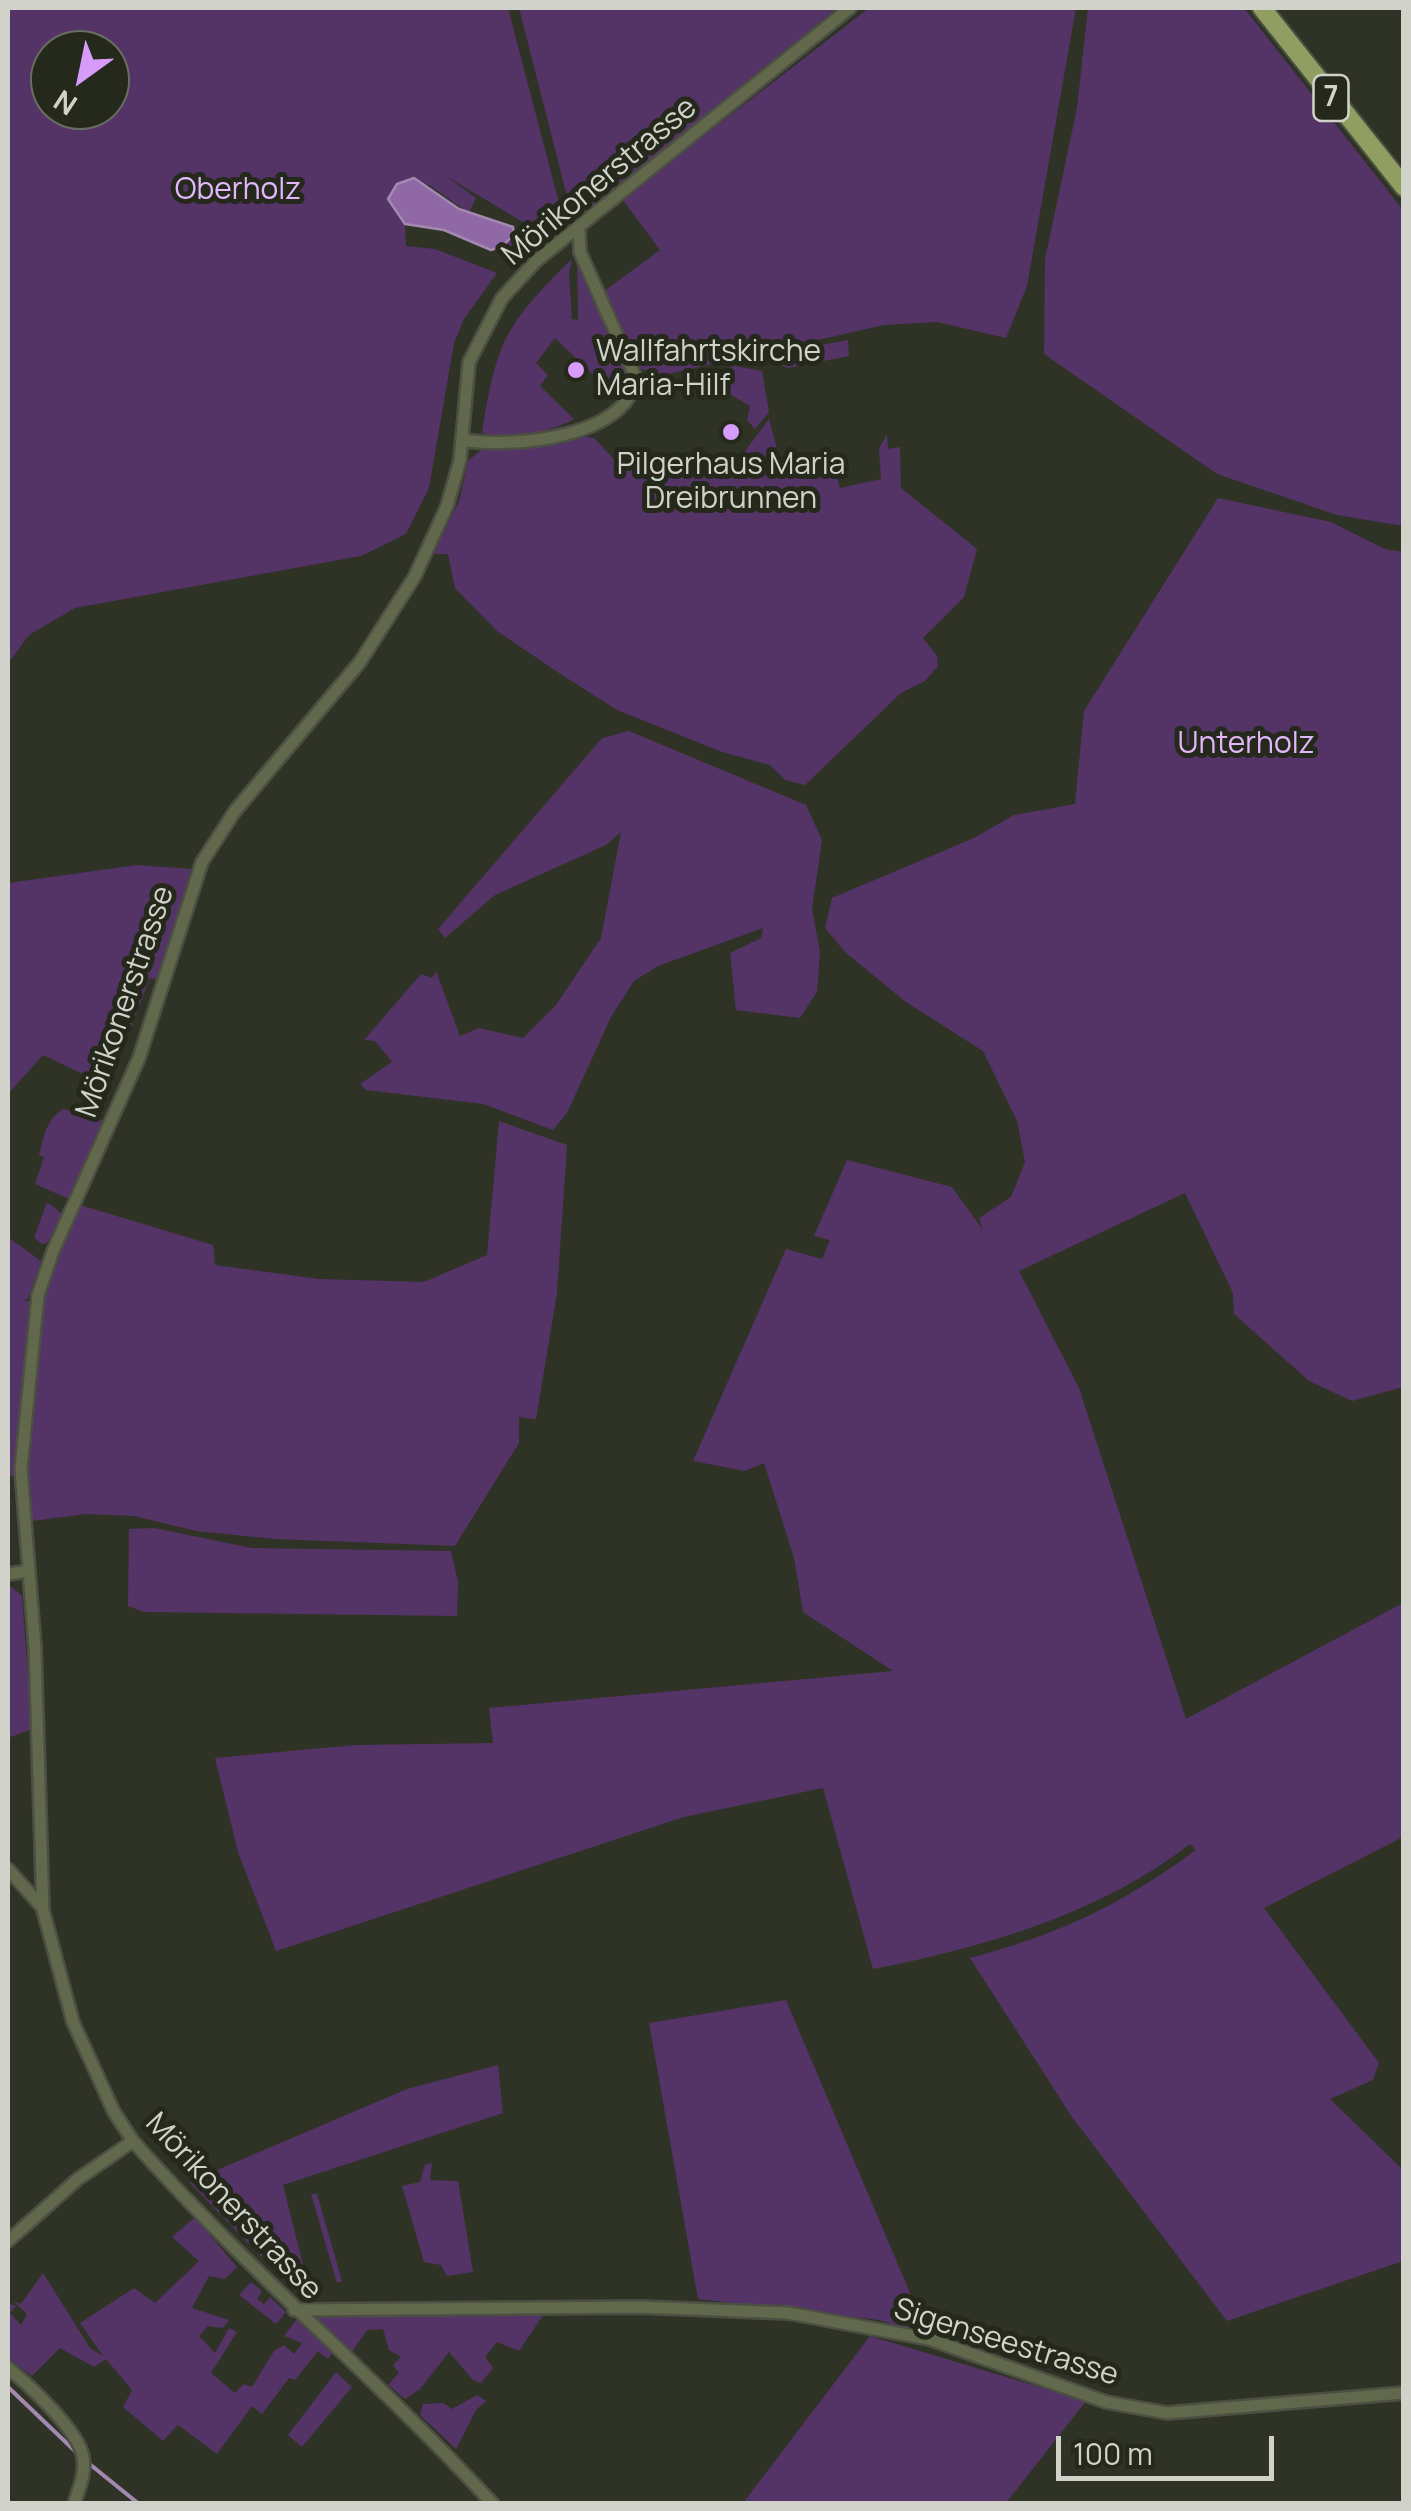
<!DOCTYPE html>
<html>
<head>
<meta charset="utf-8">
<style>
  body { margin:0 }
  #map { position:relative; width:1411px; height:2511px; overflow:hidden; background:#2f3325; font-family:Manrope,sans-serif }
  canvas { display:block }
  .frame { position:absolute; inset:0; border:10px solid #d1d3cb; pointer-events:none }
  .north { position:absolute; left:30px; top:30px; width:100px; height:100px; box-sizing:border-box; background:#25291b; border:2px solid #6a6d61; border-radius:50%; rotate:213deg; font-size:28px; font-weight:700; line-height:40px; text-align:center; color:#d1d3cb }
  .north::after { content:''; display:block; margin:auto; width:35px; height:45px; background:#d79bf9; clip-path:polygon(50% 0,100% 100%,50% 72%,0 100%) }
  .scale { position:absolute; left:1056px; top:2436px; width:218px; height:45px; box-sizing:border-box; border:5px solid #d1d3cb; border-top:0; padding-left:12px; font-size:30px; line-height:35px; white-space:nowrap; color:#d1d3cb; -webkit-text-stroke:8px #25291b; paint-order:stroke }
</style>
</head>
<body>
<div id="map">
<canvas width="1411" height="2511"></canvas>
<div class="frame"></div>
<div class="north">N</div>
<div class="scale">100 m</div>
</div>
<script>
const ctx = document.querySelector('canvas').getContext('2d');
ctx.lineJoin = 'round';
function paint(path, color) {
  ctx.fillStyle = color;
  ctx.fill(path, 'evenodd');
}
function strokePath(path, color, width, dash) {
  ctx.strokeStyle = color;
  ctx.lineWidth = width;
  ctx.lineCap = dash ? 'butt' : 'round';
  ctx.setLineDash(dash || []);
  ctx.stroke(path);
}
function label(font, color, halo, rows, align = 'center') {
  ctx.font = font + ' Manrope,sans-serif';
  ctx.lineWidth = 10;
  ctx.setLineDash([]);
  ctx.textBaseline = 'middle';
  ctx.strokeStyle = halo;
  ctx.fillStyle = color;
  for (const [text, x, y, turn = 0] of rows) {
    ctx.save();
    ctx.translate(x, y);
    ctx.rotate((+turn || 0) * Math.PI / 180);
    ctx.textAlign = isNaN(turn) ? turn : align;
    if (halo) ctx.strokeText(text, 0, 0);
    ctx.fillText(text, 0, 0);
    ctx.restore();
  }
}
const green = new Path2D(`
  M8,8H508L565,226L526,258L507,256L499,249L528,225L446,176L476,198L469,213L429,185L389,198L405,224L406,246L435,249L497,273L464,319L454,343L429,488L406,534L361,556L75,608L29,635L8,664ZM50,50H110V110H50Z
  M519,8H837L586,212H571Z
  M869,8H1076L1027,286L1006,338L937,322L884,325L664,375L641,369L603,292L660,250L622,199Z
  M1088,8H1244L1403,210V526L1337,515L1217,474L1044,354L1045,259L1077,108Z
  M572,259L569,274L572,319L578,320L577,259L623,357L627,378L619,387L610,379L604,385L555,338L536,363L548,375L540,386L574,419C549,433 510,440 482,433C497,340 505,325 572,259Z
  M848,340L849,356L788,368L780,365L786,352Z
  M735,366L762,371L769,412L755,429L747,420L750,406L706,380L670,387Z
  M769,419L780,460L831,455L840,488L881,479L879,448L887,435L888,449L900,447L901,488L977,549L964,597L923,638L937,656L938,666L925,681L901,693L805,785L785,780L770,765L722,752L617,710L559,673L497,631L455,588L448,554H433L459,501L468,461L481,450L543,445L575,435L594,438L624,470L623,454C639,465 683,467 700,457L705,462H737Z
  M1218,498L1331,522L1385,549L1403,552V1387L1352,1401L1309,1381L1234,1314L1233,1293L1185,1193L1019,1271L1079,1388L1186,1719L1403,1603V1837L1264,1908L1379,2063L1373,2080L1330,2099L1403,2170V2261L1227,2321L1072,2117L970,1958C1060,1934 1121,1905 1196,1850L1190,1844C1102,1913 983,1948 873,1969L823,1788L684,1817L276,1951L238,1852L215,1758L355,1745L493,1743L489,1708L893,1671L803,1612L794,1558L764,1463L745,1471L693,1461L786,1249L822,1259L830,1240L814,1236L847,1160L952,1187L983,1230L979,1218L1011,1197L1025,1162L1017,1121L983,1051L906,1002L846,953L825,928L832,898L974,838L1014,815L1075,804L1084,711Z
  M629,731L806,805L822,840L812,909L820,952L817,992L800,1018L736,1010L730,953L761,938L763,928L658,966L634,981L611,1017L567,1113L553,1130L483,1104L366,1090L360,1084L392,1062L375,1041L364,1040L421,974L432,978L436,971L460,1036L479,1028L523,1038L556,1005L601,938L621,832L606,845L495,895L445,938L438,929L602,738Z
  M137,865L191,869L160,980L150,978L108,1086L43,1055L8,1094V883Z
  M63,1109L96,1115L105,1124L69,1199L35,1184L44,1157L39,1155C45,1135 45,1121 63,1109Z
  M499,1121L567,1145L557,1293L536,1419L519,1417V1443L455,1546L274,1539L196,1531L134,1516L86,1514L32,1521C23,1454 30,1332 52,1268C59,1247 71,1226 80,1205L213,1245L215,1265L319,1279L424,1282L487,1255Z
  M47,1202L62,1214L47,1243L42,1244L34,1238Z
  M8,1237L41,1261L28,1299L23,1301H31L17,1477L8,1476Z
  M154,1528L252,1548L451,1551L458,1582L457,1616L144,1612L128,1606L129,1529Z
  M8,1584L22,1596L32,1729L8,1738Z
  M786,2000L924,2326L918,2332L879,2320L698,2299L649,2023Z
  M498,2065L503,2113L283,2185L315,2312L189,2182L407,2089Z
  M432,2163L430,2180L458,2181L473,2272L447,2276L441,2265L424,2262L402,2186L420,2182L425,2165Z
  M311,2194H317L320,2204L342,2281L337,2283Z
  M195,2217L237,2267L225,2279L209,2276L192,2308L229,2320L223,2328L208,2326L199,2336L215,2353L229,2328L237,2332L211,2373L235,2393L244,2384L252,2387L274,2351L284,2345L294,2354L302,2343L284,2336L297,2319L333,2352L328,2359L318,2351L295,2380L289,2378L262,2414L252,2406L217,2454L178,2425L163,2441L123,2407L132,2390L106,2359L94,2367L60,2348L32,2376L8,2358V2303L16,2306L10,2313L21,2325L27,2314L13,2301L21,2304L43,2273L90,2348L103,2356L80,2323L134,2288L155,2303L199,2261L172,2237Z
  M251,2282L262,2291L257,2299L264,2304L270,2297L286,2312L276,2324L239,2295Z
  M327,2310L546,2311L519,2351L497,2342L485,2357L493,2368L481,2383L473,2380L449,2352L420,2389L405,2399L388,2385L399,2373L393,2365L401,2357L389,2350L383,2329L367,2330L352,2352L313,2317Z
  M870,2336L1086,2401L1006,2503H743Z
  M336,2372L352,2387L302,2447L288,2435Z
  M477,2395L486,2401L476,2410L456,2449L420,2415L423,2404L443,2403L452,2409Z`);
const water = new Path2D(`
  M414,178L459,209L513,227L514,234L503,246L491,250L444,230L405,224L388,199L397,184Z`);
const stream = new Path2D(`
  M8,2387L76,2452
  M87,2462L139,2504`);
const minor = new Path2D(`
  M463,440C510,448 627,439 636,378L580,252L579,231
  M8,1574L29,1571
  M8,1869L41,1906
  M8,2241L78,2179L133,2141
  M294,2310L640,2307L788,2313L929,2339L1106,2402L1167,2413L1404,2393
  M8,2368C29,2385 79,2431 83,2457C86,2473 79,2489 74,2504
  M493,2504C377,2378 246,2269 133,2141L114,2112L73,2022L43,1910L35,1648L21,1469L38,1295L53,1251L139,1058L202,862L235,811L360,662L415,576L447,506L460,460L469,362L502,298L536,261L850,8`);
const primary = new Path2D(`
  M1262,8L1404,187`);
const markers = [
  [576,370,10,"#d79bf9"],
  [731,432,10,"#d79bf9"]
];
const shields = [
  [1331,98,35]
];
const shieldNames = [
  ["7",1331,98]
];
const streetNames = [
  ["Mörikonerstrasse",600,182,-40],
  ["Mörikonerstrasse",126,1002,-71],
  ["Mörikonerstrasse",233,2207,47],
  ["Sigenseestrasse",1006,2343,17]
];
const parkNames = [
  ["Oberholz",238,191],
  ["Unterholz",1246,745]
];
const poiNames = [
  ["Wallfahrtskirche",596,353],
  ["Maria-Hilf",596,387],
  ["Pilgerhaus Maria",731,466,"center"],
  ["Dreibrunnen",731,500,"center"]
];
paint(green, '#543366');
paint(water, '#8f68a5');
strokePath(water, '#a388b0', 2.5);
strokePath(stream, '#a388b0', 4);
strokePath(minor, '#4c5043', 16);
strokePath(primary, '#4c5043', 22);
strokePath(minor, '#61684b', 11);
strokePath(primary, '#909f61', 18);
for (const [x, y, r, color] of markers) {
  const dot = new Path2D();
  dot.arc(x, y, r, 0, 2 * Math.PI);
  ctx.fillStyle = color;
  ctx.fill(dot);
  strokePath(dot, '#25291b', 4);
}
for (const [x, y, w] of shields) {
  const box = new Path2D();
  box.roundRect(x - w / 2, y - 23, w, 46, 8);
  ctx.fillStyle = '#25291b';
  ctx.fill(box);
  strokePath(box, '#d1d3cb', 2.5);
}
label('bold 28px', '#d1d3cb', null, shieldNames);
label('30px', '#d1d3cb', '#25291b', streetNames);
label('30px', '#e1b6fb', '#25291b', parkNames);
label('30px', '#d1d3cb', '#25291b', poiNames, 'left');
</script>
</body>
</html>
